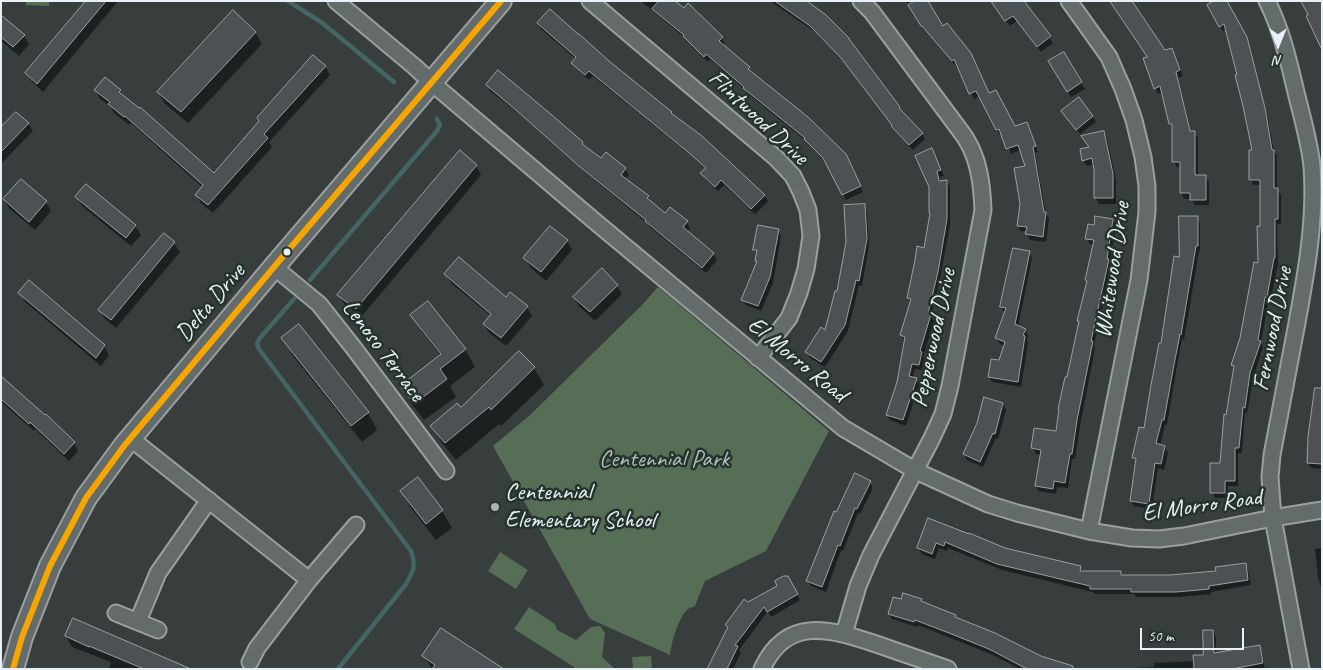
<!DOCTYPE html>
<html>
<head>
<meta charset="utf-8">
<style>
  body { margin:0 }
  #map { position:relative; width:1323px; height:670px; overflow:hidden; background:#383d3d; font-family:Caveat,sans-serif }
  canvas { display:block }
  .frame { position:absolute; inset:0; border:2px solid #e8f1f8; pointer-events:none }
  .north { position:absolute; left:1253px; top:20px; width:50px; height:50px; -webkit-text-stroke:4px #26332d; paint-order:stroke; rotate:180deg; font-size:14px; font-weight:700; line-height:20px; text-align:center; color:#e8f1f8 }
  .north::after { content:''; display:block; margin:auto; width:18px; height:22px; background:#e8f1f8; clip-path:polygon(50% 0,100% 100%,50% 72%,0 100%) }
  .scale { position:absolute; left:1140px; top:628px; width:104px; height:22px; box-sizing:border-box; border:2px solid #e8f1f8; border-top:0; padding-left:6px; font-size:15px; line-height:18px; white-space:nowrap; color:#e8f1f8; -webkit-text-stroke:4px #26332d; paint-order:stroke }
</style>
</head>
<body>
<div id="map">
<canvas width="1323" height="670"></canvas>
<div class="frame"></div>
<div class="north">N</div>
<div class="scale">50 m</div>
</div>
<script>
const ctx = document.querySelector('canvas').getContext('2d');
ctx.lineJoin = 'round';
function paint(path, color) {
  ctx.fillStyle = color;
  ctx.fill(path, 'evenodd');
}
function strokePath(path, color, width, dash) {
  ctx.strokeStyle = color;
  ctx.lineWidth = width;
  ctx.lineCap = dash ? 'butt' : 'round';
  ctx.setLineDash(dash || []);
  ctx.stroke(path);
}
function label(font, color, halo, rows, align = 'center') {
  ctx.font = font + ' Caveat,sans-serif';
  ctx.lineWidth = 5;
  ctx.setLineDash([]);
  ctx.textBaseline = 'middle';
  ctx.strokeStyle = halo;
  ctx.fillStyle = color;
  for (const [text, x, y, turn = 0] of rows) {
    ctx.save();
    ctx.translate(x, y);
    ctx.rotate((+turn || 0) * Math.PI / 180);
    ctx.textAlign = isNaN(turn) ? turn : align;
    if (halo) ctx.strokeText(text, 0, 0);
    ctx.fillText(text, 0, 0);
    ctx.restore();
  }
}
const green = new Path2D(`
  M26,1H49V6L26,5Z
  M658,287L829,431L766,551L705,581L695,606C694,607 689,608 688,609C679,616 671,644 670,655L590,619L493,446L530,415L641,306Z
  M500,552L528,570L516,589L488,571Z
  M529,607L555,624L557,630L576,640L591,627L600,626L605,633L602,657L615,669H577L514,629Z
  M651,656L652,669H633L632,657Z`);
const shadow = new Path2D(`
  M87,1H118L43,92L32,82L27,73Z
  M641,1H673L722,38L725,44L723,46L749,68L752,73L848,162L863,192L846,200L827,163L809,145L806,141L748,94L746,91L710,59L708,62L688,42L685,38Z
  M770,1H805L899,108L902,113L922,134L925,139L913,150L896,132L892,127L893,126L846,64L815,32Z
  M905,1H926L989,95L1014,128L1027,123L1030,129L1038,152L1035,153L1046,214L1049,219L1046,242L1030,240L1027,234V232L1021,231L1018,226L1026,167L1021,150L1011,154L1003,134L1000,135L980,96L974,99L958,64L956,66L926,31H925L911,7Z
  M1023,1L1053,43L1041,52L1017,21L1010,26L996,7Z
  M1228,6L1249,43L1267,115L1274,151L1277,156V190L1281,195V224H1277L1278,264L1270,302H1268L1261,343L1263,347L1253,379L1247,413L1245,412L1242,453H1238V486H1228V498H1215L1212,493L1221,464L1235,368L1233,365L1241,338L1259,264L1261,228V185H1254L1250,180L1253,151L1239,76L1226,29L1223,31L1213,13Z
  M1322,9V56L1317,36Z
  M1,17L24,36L29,44L19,56L1,41Z
  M538,23L609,62L671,113L673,116L764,195L768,201L755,214L724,185L718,191L705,179L702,174L706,169L693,157L593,76L589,80L576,68L573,63L576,59L541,29Z
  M255,32L262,44L188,123L165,104L158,92Z
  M1172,49L1183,76L1178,78L1191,132H1194L1198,138V176H1205L1209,182V205H1195L1191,199H1184L1181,193V167H1177L1174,162V129L1170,124L1163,92L1158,94L1155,88L1164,52Z
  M1063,54L1085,89L1071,97L1050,62Z
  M325,66L330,75L269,142L272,147L213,213L201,203L196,195L203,188L131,123L129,125L114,113L111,107L100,99L95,90L120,91L124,98L214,175Z
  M487,85L582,143L585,148L601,160L606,154L625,169L629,175L625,179L648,197L651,202L666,215L687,222L690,228L687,232L713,254L717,260L706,273L650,227L648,224L585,172L521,115L490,91Z
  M1092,116L1096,122L1080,134L1066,117Z
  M28,124L33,131L1,164V129Z
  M1103,132L1107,138L1116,180V204H1099L1096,198V170L1094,164L1087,166L1083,160Z
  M460,152L476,166L481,175L361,317L344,304L339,295Z
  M935,156L944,176L939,177L941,182L947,181L950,187V225L940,279L931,317L934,321L923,357L924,358L922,370L915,369L913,379H916L919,385L906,426L890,420L887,415L898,382L905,341L901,335L911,303L908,298L925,249L931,215Z
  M86,185L135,226L141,235L131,246L82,206L76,197Z
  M4,200L46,202L51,211L35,230L9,208Z
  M864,205L867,211L869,245L862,286L859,285L848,331L825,367L810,358L807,352L826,332Z
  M1197,217L1200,223V251H1199L1184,340L1182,339L1175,377L1167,425H1165L1160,446L1165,447L1168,453L1164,470L1158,468L1152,509L1134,506L1131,501L1136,462L1134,457L1145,430L1180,259Z
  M1113,220L1116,226L1110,263L1112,266L1094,345L1095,348L1080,426L1075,459H1072L1068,488L1057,487L1056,494L1039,491L1036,486L1041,455L1036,454L1033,448L1057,433L1080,323L1078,321L1088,282L1094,245L1090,244L1087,238L1095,226Z
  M550,228L567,241L572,250L546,281L530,267L525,258Z
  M778,230L781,236L773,283L761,311L746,305L743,299L758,263L756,261L757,254L754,249Z
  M164,234L174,243L180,252L116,328L105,319L100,310Z
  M1029,252L1032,258L1018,327L1025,330L1028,335L1027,340L1028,343L1021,387L992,382L989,376L1000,362L1005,346L1000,344L996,338L1005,314L1001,307Z
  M446,274L527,307L532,316L506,346L489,333L484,324L491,316L451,283Z
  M617,286L622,294L595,321L579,306L574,297Z
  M20,293L104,346L109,355L101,366L25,302Z
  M412,315L465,349L475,367L450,386L456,397L424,420L411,403L401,386L441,356L422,332Z
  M283,338L368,413L377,430L362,442L293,356Z
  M534,368L544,385L501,426L499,424L456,460L442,443L432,426Z
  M1,378L74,443L78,451L69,461L35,429L34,431L1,402Z
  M1322,384V469L1311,468L1308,463Z
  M1003,404L1006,410L998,439L996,438L983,467L967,460L964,454L978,423Z
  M870,482L873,488L860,514L858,513L843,551L841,550L826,592L811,586L807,581L836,513Z
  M401,491L442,511L452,528L436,540L411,508Z
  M929,520L1004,549L1080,567L1083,572H1120L1123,576H1170L1217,572L1245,564L1248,570L1251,585L1211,592V594L1180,597H1136L1134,594H1095L1093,592L1002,570L948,548L947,551L939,548L935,559L922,554L918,548Z
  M1322,548V591L1318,577L1315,549Z
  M788,578L800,600L771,617L768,611L739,650L741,653L733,669H711L728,629L726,625L748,604L779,587Z
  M921,600L923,603L955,616L957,619L1041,657L1076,669H1020L993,655L918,625L917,627L892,619L889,614L902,601Z
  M1212,631L1216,637V654L1259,647L1262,652L1265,669H1117L1154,667V663L1194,661L1205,656Z
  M66,636L187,669H109L111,662L72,647Z
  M424,656L501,669H432Z`);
const stream = new Path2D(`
  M288,1L321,22L394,82
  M310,280L437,131L440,125L437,119
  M294,299L259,339L257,344L259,349L411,551C416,566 414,570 406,584L338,669`);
const building = new Path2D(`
  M86,1H106L37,84L25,73Z
  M659,1H675L684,8L688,3L723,37L719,41L750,67L748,69L808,117L846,154L861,186L842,195L823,158L804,139L805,138L743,88L744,87L706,54L704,57L683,36L684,35L652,9Z
  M775,1H807L826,15L850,39H849L900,107L899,108L923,133L909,145L891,126L892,125L841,58L810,26Z
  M915,1H928L943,26L947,23L971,53L989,93L996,90L1015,126L1027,122L1036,146L1033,147L1044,212H1046L1043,237L1025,234L1027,227L1017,226L1020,204L1014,168L1025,166L1018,145L1006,149L999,129L996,130L976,91L969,94L954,59L952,61L922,26H921L908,5Z
  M991,1H1024L1051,36L1037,47L1013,16L1005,21Z
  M1110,1H1132L1165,50L1172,48L1180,70L1176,72L1190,131H1195V175H1206V200H1190V193H1180V162H1172V124H1169L1160,86L1154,89L1143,58L1147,57Z
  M1214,1H1227L1247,37L1265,108L1272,150H1274V188H1278V219H1275V258H1274L1267,297H1265L1258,340L1261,341L1250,373L1245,408L1243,407L1239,448H1235V481H1225V493H1210V463H1220L1224,414L1226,415L1234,366L1231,365L1240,338L1254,262L1258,263L1257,226H1260V180H1249V150H1252L1243,106L1235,75H1237L1224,24L1219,27L1207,5Z
  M1301,1H1322V50L1306,16L1308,15Z
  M550,9L578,34H579L609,61L672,112L671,113L702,136L765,195L751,209L721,180L715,187L700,173L706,168L688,152L589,71L585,75L571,63L576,57L537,23Z
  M233,10L256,32L181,112L157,92Z
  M1,15L25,35L13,47L1,37Z
  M1064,52L1082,82L1067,92L1048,61Z
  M313,55L326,66L264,134L268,138L208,205L195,195L203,185L125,116L124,117L108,104L110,102L94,90L105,77L121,90L119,92L139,108L140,107L214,173L259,121L257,118Z
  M498,70L553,116L583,142L582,144L601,158L606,152L626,168L621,175L649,196L647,198L665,213L670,207L688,221L683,227L714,253L702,268L645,221L646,220L580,167L516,110L486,85Z
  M1079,97L1093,116L1076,130L1061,111Z
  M16,112L29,123L1,152V127Z
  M1104,131L1113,174V198H1094V170L1092,158L1082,161L1080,149L1089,147L1081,136Z
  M932,148L941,170L937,171L939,181L947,180V219L938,272L928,313L931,314L920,351L922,352L919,365L912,364L909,376L917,378L903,420L886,415L897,382L905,337L900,335L911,299L907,298L915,260L917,246L924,248L930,213H929V187L915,156Z
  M460,150L477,165L356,309L337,295Z
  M21,179L47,201L29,222L3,199Z
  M86,184L136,225L126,238L75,197Z
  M865,204L867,239L859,281L856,280L845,325L821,362L805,352L821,327L825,330L835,291H837L846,242L844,205Z
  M1095,216L1113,219L1107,259H1109L1091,341H1093L1077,420L1072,454H1070L1065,483L1054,481L1053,489L1035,486L1041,450L1031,448L1034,428L1056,431L1059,409H1058L1065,377H1067L1079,321H1077L1087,281L1085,280L1094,240L1085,239L1088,224L1094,225Z
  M1179,216H1198V246H1196L1181,335L1180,334L1173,370L1164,420H1162L1156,443L1165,446L1161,464L1155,463L1149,504L1130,501L1136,458H1132L1139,427L1144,428L1151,385L1159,343H1161L1174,256L1179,257Z
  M758,225L779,229L770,277L758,306L741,300L757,261H755L757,250H753Z
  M550,226L568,240L541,272L523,258Z
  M164,233L175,242L111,320L98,310Z
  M1013,248L1030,251L1015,324L1026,329L1023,335L1025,336L1018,382L988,377L991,359L999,360L1005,342L995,338L1006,308L1000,307Z
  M459,257L506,297L510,292L528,306L501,338L483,324L491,314L444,274Z
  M602,268L618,285L590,312L573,297Z
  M29,280L105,345L96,358L18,293Z
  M428,301L466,349L440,369L447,379L414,404L400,386L441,354L410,315Z
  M299,324L369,412L351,426L281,338Z
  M519,351L535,367L491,410L489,407L445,443L430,426L457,403L461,407Z
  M1,376L45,415L46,414L75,442L64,454L30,422L29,424L1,399Z
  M1315,388H1322V464L1307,463L1308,437Z
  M984,397L1003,403L995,434L993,433L980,462L963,454L977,423Z
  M855,473L871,481L857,509L855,508L840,546L838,545L822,587L806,581L834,511L836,512Z
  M418,477L443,510L426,524L400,491Z
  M928,518L969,534V533L1005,548L1081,566L1080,571H1121V575H1170L1216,571L1215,567L1246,563L1248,580L1209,586V589L1176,592H1131V589H1090V586L997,564L945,542L944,546L936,543L932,554L917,548Z
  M784,576H788L798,594L767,612L764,607L735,645L738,646L727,669H707L728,627L725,625L744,599L748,602L777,586L775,581Z
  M903,593L922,599L921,601L956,615L955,617L995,633L1041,656L1073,666V669H1027L989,649L949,633L915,620L914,622L888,614L893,597L901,599Z
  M73,618L103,631L191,669H144L89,646V647L65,636Z
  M441,628L504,669H432L435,665L422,656Z
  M1203,630H1213L1214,653L1260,645L1263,663L1232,669H1194L1193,655H1203Z`);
const minor = new Path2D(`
  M336,1L415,67L432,83L598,224L843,428L916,471L988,504L1017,513L1089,531L1132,538L1159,539L1184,536L1273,518L1322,510
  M590,1L776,158L793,176L801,192L808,210L811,236L806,269L799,293L789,318L758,358
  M1069,1L1109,57L1123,89L1134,120L1143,157L1147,186V212L1139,280L1089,531
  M1267,1C1281,29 1288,58 1295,88C1301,114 1309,139 1312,166C1316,221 1306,274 1296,328C1288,371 1280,413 1272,455L1270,477L1273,518L1301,669
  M274,267L319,304L353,347L446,471
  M130,438L309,580
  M116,613L158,630
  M138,621L158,573L209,500
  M844,634L858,586L871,555L932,438L943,414L950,386L983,210C982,188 980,166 970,146C967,140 963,134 959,129L872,12L861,1
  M250,662L257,648L309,580L356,525
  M762,669C788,612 836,631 882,646C904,654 926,661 948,669`);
const major = new Path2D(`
  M13,669L22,637L50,566L86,498L124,446L274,267L501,1`);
const bus1 = new Path2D(`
  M13,669L22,637L50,566L86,498L124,446L274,267L501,1`);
const markers = [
  [287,252,4.5,"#e8f1f8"],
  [495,507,5,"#aab2b7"]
];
const streetNames = [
  ["Flintwood Drive",758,118,43],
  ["Whitewood Drive",1113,270,-82],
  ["Delta Drive",211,303,-50],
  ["Fernwood Drive",1273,329,-79],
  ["Pepperwood Drive",934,338,-78],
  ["Lenoso Terrace",383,351,53],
  ["El Morro Road",797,360,39],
  ["El Morro Road",1202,506,-8]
];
const parkNames = [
  ["Centennial Park",664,460]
];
const poiNames = [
  ["Centennial",505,493],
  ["Elementary School",505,521]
];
paint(green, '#566d56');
paint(shadow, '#0007');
strokePath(stream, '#436664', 4.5);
paint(building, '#4d5154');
strokePath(building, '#9c9fa1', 1);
strokePath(minor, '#9c9fa1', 19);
strokePath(major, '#9c9fa1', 24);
strokePath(minor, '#646b6b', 15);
strokePath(major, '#646b6b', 20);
strokePath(bus1, '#f7a600', 6);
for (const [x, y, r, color] of markers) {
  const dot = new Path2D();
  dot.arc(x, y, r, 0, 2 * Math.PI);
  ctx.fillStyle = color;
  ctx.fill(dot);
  strokePath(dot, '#26332d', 2);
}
label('24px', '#e8f1f8', '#26332d', streetNames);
label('24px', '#b0bfb9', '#26332d', parkNames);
label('24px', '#e8f1f8', '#26332d', poiNames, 'left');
</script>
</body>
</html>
